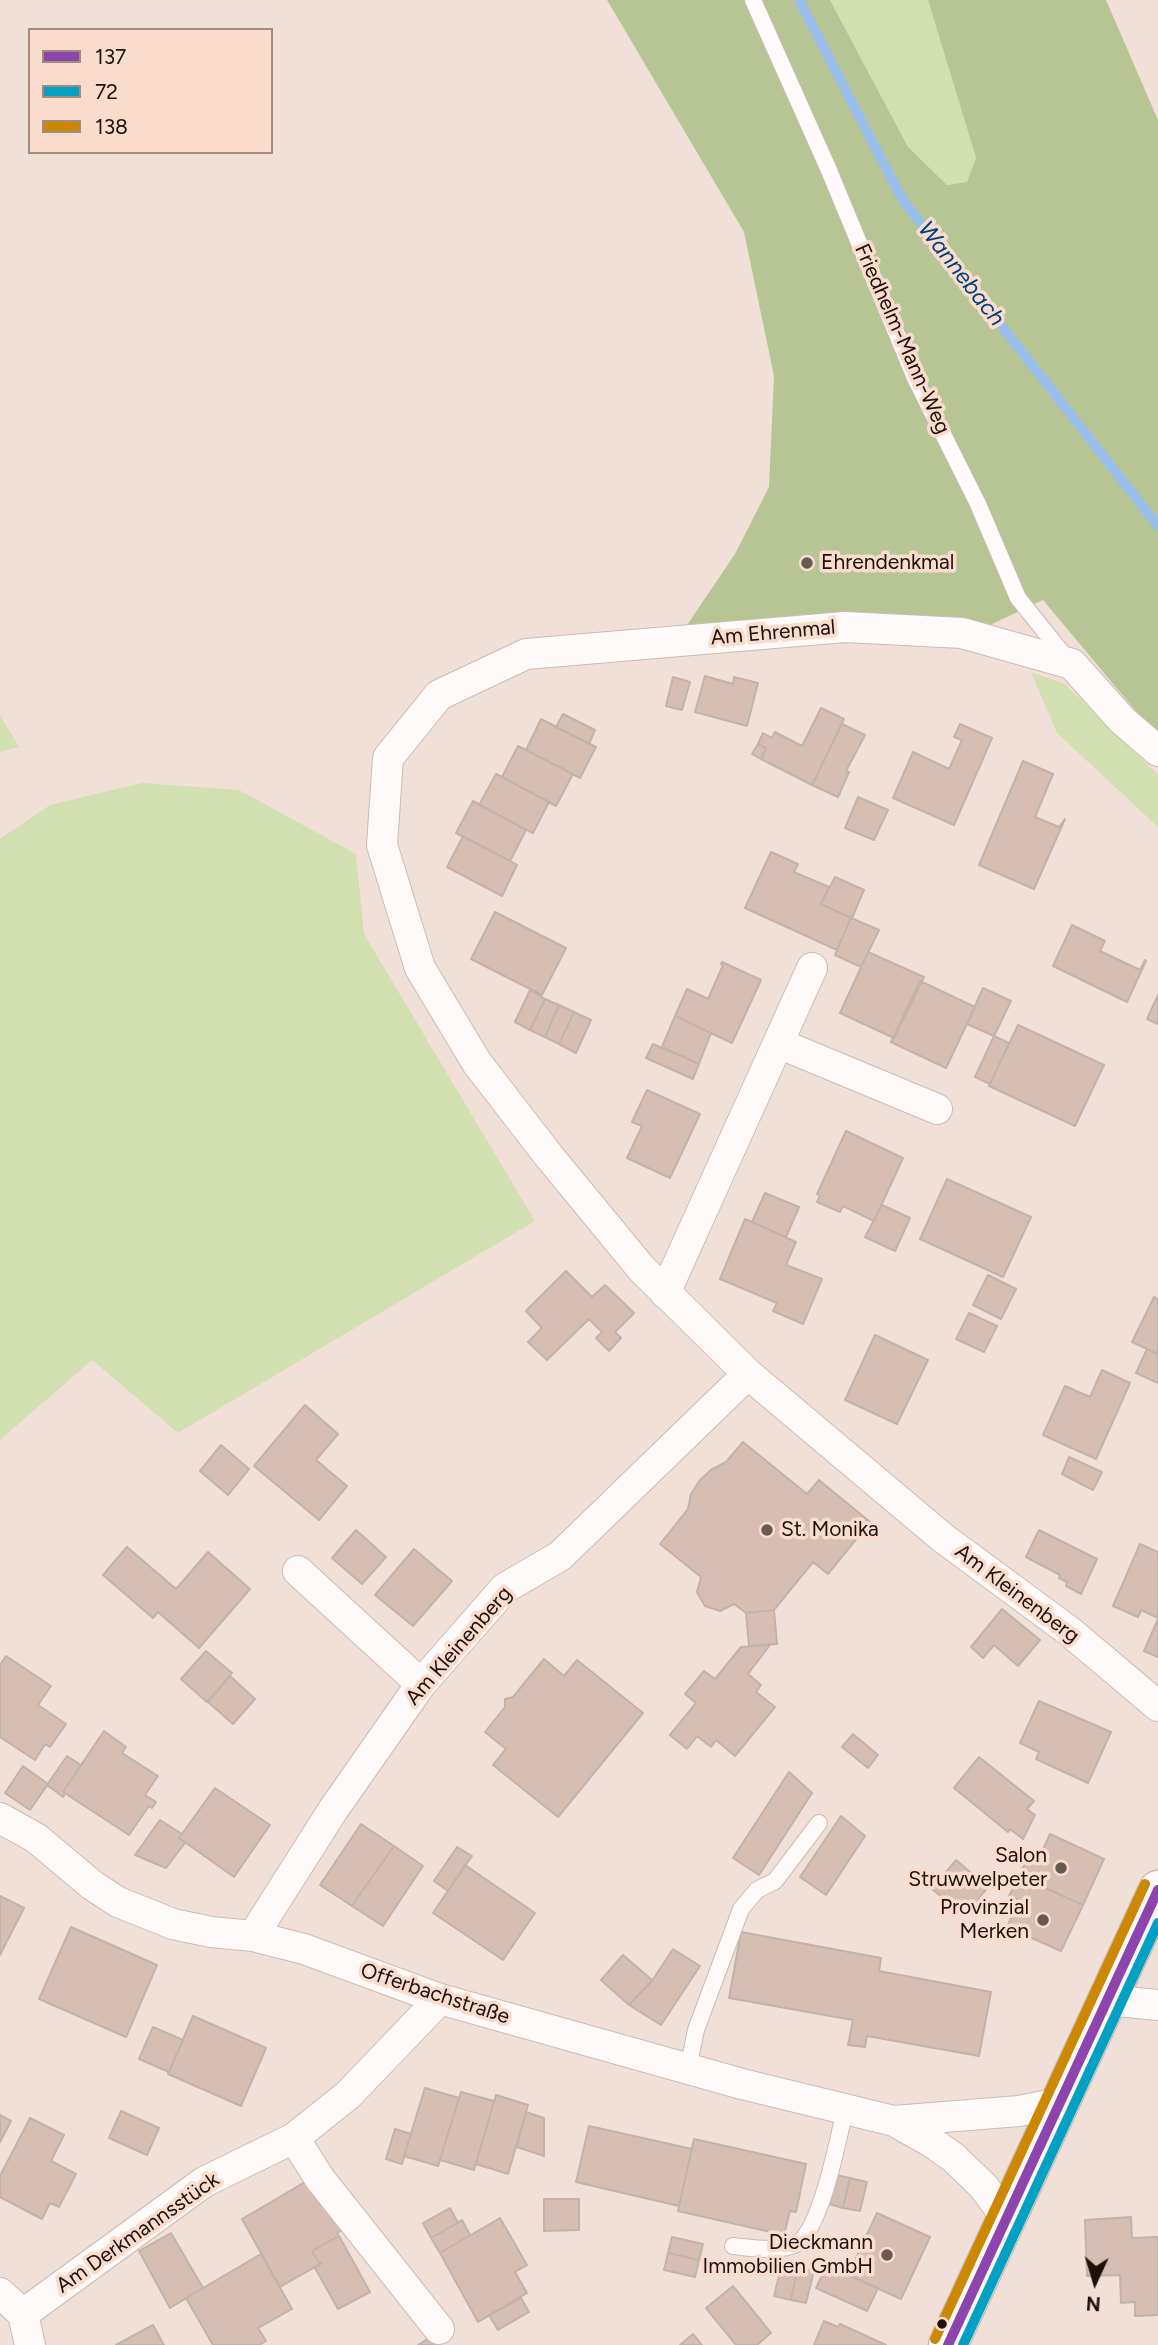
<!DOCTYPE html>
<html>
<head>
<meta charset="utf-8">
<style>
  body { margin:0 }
  #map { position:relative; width:1158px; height:2345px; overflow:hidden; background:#f0e0d8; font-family:Figtree,sans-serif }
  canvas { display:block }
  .legend { position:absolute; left:28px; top:28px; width:245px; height:126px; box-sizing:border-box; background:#fadccd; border:2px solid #a28b7f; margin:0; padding:9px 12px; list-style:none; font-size:21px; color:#1e110b }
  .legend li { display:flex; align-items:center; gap:14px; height:35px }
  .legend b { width:35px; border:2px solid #a28b7f }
  .north { position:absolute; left:1060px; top:2247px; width:70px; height:70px; -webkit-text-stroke:5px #fadccd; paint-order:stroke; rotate:184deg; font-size:19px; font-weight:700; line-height:28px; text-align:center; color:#1e110b }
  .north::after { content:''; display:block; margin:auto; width:24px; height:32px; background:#1e110b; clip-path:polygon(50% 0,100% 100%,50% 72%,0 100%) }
</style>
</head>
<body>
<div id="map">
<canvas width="1158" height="2345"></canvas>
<ul class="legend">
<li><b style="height:9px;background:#8e44ad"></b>137</li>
<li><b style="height:9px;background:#02a1c4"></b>72</li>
<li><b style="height:9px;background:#cc8802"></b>138</li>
</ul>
<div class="north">N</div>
</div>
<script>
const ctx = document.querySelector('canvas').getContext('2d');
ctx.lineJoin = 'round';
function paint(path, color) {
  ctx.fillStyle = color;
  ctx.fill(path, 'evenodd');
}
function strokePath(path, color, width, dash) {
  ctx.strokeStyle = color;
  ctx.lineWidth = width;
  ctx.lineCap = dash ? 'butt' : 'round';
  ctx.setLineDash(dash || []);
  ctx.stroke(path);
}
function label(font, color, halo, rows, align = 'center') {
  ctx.font = font + ' Figtree,sans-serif';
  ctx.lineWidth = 7;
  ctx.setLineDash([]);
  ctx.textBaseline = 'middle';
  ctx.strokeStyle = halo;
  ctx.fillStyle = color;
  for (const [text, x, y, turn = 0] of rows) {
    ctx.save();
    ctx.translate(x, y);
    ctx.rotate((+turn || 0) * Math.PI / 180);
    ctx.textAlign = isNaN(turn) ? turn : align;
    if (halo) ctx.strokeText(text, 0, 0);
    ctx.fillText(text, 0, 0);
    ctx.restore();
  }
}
const green = new Path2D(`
  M830,0H928L976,158L967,182L947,185L908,147Z
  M1031,672L1065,684L1158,775V827L1057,733Z
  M0,715L19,747L0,752Z
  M142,783L239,790L356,854L364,934L535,1221L178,1433L92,1360L0,1440V839L50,805Z`);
const forest = new Path2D(`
  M607,0H830L908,147L947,185L967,182L976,158L928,0H1106L1158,120V731L1140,716L1043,600L960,639L683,631L735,554L769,487L774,376L744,232Z`);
const stream = new Path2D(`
  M799,0L902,199L1158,526`);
const building = new Path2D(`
  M705,676L733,684L734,677L758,683L747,726L695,712Z
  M673,677L690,682L682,710L666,706Z
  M821,708L844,719L812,785L761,759L766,748L758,744L763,733L772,738L775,732L802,746Z
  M563,714L595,730L589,744L556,727Z
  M541,719L596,747L580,778L526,750Z
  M842,724L865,735L846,771L849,772L838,797L812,785Z
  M960,724L992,738L954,825L893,798L913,752L949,769L962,740L954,737Z
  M758,744L766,748L761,759L752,754Z
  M518,746L573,774L556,806L502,777Z
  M1023,761L1053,774L1035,817L1059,827L1065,819L1034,889L979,865Z
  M496,774L549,802L533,833L479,805Z
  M858,797L888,810L874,840L845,828Z
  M473,801L526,830L510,861L456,833Z
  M463,836L517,865L502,896L447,867Z
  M771,852L798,864L794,872L829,887L821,904L851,918L837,950L745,908Z
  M835,877L864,890L852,918L821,904Z
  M495,912L566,948L542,995L471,959Z
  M851,918L879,930L861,967L835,955Z
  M1072,925L1105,941L1100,951L1140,970L1145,960L1146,961L1127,1002L1053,966Z
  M868,952L924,977L894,1038L840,1013Z
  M722,962L761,980L732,1043L675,1016L687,989L708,999L723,965L721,964Z
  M920,981L975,1007L946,1068L891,1042Z
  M983,988L1011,1001L994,1036L967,1024Z
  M530,990L545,999L530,1030L515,1022Z
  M1158,995V1024L1147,1019Z
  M545,999L559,1005L545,1037L530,1030Z
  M559,1005L574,1012L559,1044L545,1037Z
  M574,1012L591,1020L576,1053L559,1044Z
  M675,1016L711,1033L699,1064L662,1047Z
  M1018,1025L1104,1065L1075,1126L989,1086Z
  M994,1036L1009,1043L990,1084L975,1077Z
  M653,1044L699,1064L693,1079L646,1058Z
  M647,1090L700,1114L670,1178L627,1158L642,1126L632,1122Z
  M846,1131L903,1158L874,1221L843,1206L840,1212L817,1202L820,1196L817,1194Z
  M947,1179L1031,1217L1003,1277L920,1239Z
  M765,1193L799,1207L786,1237L752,1222Z
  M882,1205L910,1218L895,1251L865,1237Z
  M745,1219L796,1242L786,1265L822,1279L803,1324L773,1311L777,1303L720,1279Z
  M566,1271L592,1297L605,1285L634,1313L615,1332L621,1338L609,1351L596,1338L602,1332L589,1319L547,1360L528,1342L542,1328L526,1311Z
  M988,1275L1016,1289L1001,1319L973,1305Z
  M1154,1297L1158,1299V1354L1132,1342Z
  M969,1313L997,1326L984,1352L956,1339Z
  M875,1335L928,1360L897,1424L845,1400Z
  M1147,1349L1158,1354V1383L1136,1373Z
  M1102,1370L1130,1383L1096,1459L1043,1435L1065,1386L1090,1397Z
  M305,1405L338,1434L316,1460L347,1486L319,1520L254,1466Z
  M743,1442L807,1494L819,1480L870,1522L828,1574L813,1562L774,1610L746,1613L734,1604L720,1611L705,1606L697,1592L701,1577L660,1544L688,1509L691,1494L700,1480L711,1470L726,1462Z
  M221,1445L249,1469L228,1495L200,1471Z
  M1069,1457L1102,1472L1093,1490L1062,1474Z
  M356,1530L386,1557L362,1584L332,1558Z
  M1039,1530L1097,1559L1081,1594L1066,1586L1067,1582L1059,1578L1060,1575L1026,1557Z
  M1140,1544L1158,1552V1618L1141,1610L1138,1617L1113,1606Z
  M127,1547L176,1589L208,1552L250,1589L199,1648L158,1612L153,1618L103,1575Z
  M414,1549L452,1581L413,1626L375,1595Z
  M1002,1609L1040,1640L1018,1666L994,1645L983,1658L971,1647Z
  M774,1610L777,1644L749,1646L746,1613Z
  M1158,1619V1657L1144,1651Z
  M770,1645L748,1674L761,1685L756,1692L775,1707L735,1756L716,1740L711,1747L697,1736L687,1749L670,1735L696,1703L685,1694L704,1671L715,1679L741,1647Z
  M206,1651L232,1673L207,1702L181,1679Z
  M6,1656L51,1686L38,1705L66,1724L50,1747L45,1744L35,1760L0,1737V1665Z
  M544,1659L564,1676L577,1660L643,1713L558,1817L493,1765L506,1749L485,1732L505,1707V1699L513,1697Z
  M230,1676L255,1699L233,1724L208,1702Z
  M1039,1701L1111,1732L1088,1783L1036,1759L1039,1752L1020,1743Z
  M104,1731L126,1747L122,1753L158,1776L145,1795L156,1802L152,1808L149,1806L129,1835L63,1792Z
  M853,1734L878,1755L868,1768L842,1747Z
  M67,1756L81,1765L63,1792L65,1793L63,1797L47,1785Z
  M979,1757L1034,1801L1027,1809L1035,1815L1023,1839L1010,1829L1008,1832L954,1788Z
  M23,1766L48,1784L30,1810L5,1793Z
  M789,1772L812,1793L759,1875L733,1858Z
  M215,1788L270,1825L234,1877L179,1838Z
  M841,1816L865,1836L826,1895L800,1877Z
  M160,1820L182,1834L179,1838L185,1843L166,1868L135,1855Z
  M361,1824L394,1846L352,1906L320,1885Z
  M1050,1834L1104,1859L1083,1905L1019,1876L1028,1856L1038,1860Z
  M394,1846L423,1866L383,1926L352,1906Z
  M457,1847L472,1856L448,1891L434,1881Z
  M956,1860L988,1887L965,1916L932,1889Z
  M465,1865L535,1913L503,1960L433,1913Z
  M1019,1876L1083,1905L1061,1951L1007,1927L1019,1900L1009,1896Z
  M0,1896L24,1908L0,1955Z
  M71,1927L157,1965L126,2037L39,1999Z
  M741,1932L881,1958L879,1971L991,1992L979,2056L867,2036L865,2047L848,2045L853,2020L729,1998Z
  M673,1949L700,1966L661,2025L629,2005L652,1981Z
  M623,1955L652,1980L629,2005L601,1980Z
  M193,2016L266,2048L241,2106L168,2074Z
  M153,2027L183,2040L169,2072L139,2059Z
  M425,2088L459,2098L438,2166L404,2156Z
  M461,2092L494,2101L474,2170L440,2160Z
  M496,2095L528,2105L508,2174L476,2164Z
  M121,2111L159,2128L147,2155L109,2138Z
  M526,2112L544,2118V2156L517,2147Z
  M0,2115L11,2121L0,2142Z
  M30,2118L64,2135L51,2161L76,2174L59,2207L50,2203L42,2219L0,2197V2176Z
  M589,2126L692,2149L679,2206L576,2182Z
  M395,2129L411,2134L402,2164L386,2159Z
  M694,2139L806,2164L796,2212L790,2211L784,2235L678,2211Z
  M317,2175L346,2228L337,2233L339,2236L312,2251L319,2263H322L280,2287L242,2219Z
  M836,2175L850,2178L843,2208L829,2204Z
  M850,2178L867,2182L860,2211L843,2208Z
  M544,2199H579V2230L544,2231Z
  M450,2208L458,2223L431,2238L423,2223Z
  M877,2213L930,2237L901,2299L848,2275Z
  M1131,2217L1132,2238L1158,2237V2315L1135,2316V2302L1121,2303L1120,2275L1087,2276L1085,2220Z
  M500,2218L527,2265L515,2272L527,2293L478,2322L440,2253Z
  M462,2220L470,2235L440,2253L431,2238Z
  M171,2233L203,2288L170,2308L139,2251Z
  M339,2236L370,2292L338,2309L315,2268L322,2263H319L312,2251Z
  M672,2237L703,2244L699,2260L668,2253Z
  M668,2253L699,2260L695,2277L664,2270Z
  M261,2254L292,2309L258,2328L266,2341L259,2345H213L186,2298Z
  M782,2263L798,2267L791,2300L774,2296Z
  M827,2265L878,2288L867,2311L816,2288Z
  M798,2267L814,2271L806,2303L791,2300Z
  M733,2286L771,2333L757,2345H736L706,2308Z
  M521,2298L529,2312L498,2330L489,2315Z
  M824,2321L838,2327L840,2324L886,2345H814Z
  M153,2325L164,2345H116Z
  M693,2334L702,2345H680Z
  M434,2335L439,2345H418Z`);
const lane = new Path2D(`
  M753,0L828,168L915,378L978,504L1018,598L1067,659
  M688,2069L696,2030L741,1909L757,1890L775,1881L819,1823
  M733,2246C753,2248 775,2252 794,2245C820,2236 839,2136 845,2109`);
const street = new Path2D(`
  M1158,751L1122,720L1072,664L962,633L845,627L526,654L439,695L388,758L382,845L420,968L477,1063L548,1155L641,1268L748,1374L943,1538L1069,1631L1158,1706
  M778,1043L937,1109
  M665,1293L812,968
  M298,1571L421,1684
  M0,1818L36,1838L92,1885L118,1902L173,1924L211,1932L253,1936L304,1949L440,1999L742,2084L894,2121L933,2143L954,2158L983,2186L1006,2217
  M253,1936L333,1810L421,1684L505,1588L560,1556L748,1374
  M1108,2000L1158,2005
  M894,2121L1019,2111L1059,2103
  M294,2138L320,2179L439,2329
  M0,2293L23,2314
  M30,2345L23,2314L204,2182L294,2138L348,2095L440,1999`);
const primary = new Path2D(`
  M948,2345L1158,1890`);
const bus1 = new Path2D(`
  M948,2345L1158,1890`);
const bus2 = new Path2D(`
  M963,2345L1158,1923`);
const bus3 = new Path2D(`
  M935,2339L1145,1884`);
const markers = [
  [807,563,7,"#685953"],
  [767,1530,7,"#685953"],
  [1061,1868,7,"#685953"],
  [1043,1920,7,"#685953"],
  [887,2255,7,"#685953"],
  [942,2324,6,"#1e110b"]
];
const streetNames = [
  ["Friedhelm-Mann-Weg",902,339,66],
  ["Am Ehrenmal",773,633,-5],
  ["Am Kleinenberg",1017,1594,37],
  ["Am Kleinenberg",459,1646,-49],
  ["Offerbachstraße",435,1994,18],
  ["Am Derkmannsstück",138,2233,-35]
];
const poiNames = [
  ["Ehrendenkmal",821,563,"left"],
  ["St. Monika",781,1530,"left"],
  ["Salon",1047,1856],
  ["Struwwelpeter",1047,1880],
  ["Provinzial",1029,1908],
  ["Merken",1029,1932],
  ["Dieckmann",873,2243],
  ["Immobilien GmbH",873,2267]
];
const waterNames = [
  ["Wannebach",961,274,52]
];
paint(green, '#d2dfb1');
paint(forest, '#b7c594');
strokePath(stream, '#9abeec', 10);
paint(building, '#d6beb2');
strokePath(building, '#c0b3ac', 2);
strokePath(lane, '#cabcb5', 18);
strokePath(street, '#cabcb5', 32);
strokePath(primary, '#cabcb5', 41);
strokePath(lane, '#fdfaf9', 16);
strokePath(street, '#fdfaf9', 30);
strokePath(primary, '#fdfaf9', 38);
strokePath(bus1, '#8e44ad', 10);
strokePath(bus2, '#02a1c4', 10);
strokePath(bus3, '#cc8802', 10);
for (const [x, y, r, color] of markers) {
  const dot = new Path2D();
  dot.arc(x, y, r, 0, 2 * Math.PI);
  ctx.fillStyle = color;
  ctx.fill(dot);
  strokePath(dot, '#fadccd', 2.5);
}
label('21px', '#1e110b', '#fadccd', streetNames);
label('21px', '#1e110b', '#fadccd', poiNames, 'right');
label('italic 23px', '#00407c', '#fadccd', waterNames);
</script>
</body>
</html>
